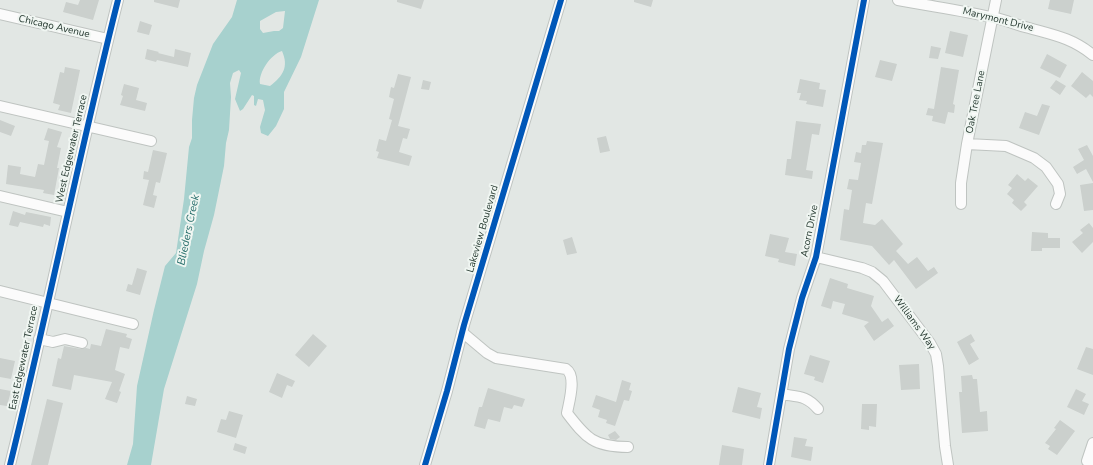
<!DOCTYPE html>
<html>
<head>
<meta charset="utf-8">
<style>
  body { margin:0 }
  canvas { display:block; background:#e2e7e4 }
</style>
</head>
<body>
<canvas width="1093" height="465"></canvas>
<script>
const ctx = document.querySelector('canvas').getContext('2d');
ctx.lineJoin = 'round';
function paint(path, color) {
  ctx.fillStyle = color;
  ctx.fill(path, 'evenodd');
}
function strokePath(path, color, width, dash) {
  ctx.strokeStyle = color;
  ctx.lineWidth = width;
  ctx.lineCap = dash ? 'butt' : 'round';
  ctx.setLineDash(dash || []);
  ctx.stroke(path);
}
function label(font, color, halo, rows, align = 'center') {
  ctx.font = font + ' "Nunito Sans",sans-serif';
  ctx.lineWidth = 4;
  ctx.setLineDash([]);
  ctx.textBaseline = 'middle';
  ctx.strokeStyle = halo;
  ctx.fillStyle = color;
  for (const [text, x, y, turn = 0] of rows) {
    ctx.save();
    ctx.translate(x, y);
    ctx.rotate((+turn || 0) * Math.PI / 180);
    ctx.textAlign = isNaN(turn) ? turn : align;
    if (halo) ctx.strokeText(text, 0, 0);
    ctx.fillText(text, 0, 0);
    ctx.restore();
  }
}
const water = new Path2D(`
  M237,0H319L301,57L284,92V109L276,126L268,136L261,133L260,127L265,110L263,100L258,99L256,106L254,105V96L252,95L243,109L240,111L235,99L241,73L239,70L233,73L230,83L231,97L229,130L226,143L224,166L214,215L204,251L197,284L164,389L151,465H127L133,444L137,386L154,310L165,266L176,253L184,199L189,147L192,138V120L194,98L197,85L213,44L232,17ZM285,11L283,28L279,31H274L263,33L260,29V21L276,12ZM282,51C289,67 283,76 270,86L260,84C258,73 271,54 282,51Z`);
const building = new Path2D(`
  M80,0H99L93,20L63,12L66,2L78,5Z
  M154,0H180L178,8L154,2Z
  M397,0H424L421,9L397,2Z
  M634,0H653L651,7L634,2Z
  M1050,0H1074L1071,14L1048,9Z
  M140,21L152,25L149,35L137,32Z
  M950,31L968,35L963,57L945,53Z
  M931,46L941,48L938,59L929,58Z
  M147,49L159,52L158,53L174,57L175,49L191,53L188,67L157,60L156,62L145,59Z
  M1047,54L1067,65L1060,78L1040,68Z
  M880,60L897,64L892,81L875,77Z
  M65,67L80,70L71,113L58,110L60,105L53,103L60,72L64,73Z
  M941,67L959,70L953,104L955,105L954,113L948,112L945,124L932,121L933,116L926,115L928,108L934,109Z
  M1082,72L1093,81V97L1090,94L1086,98L1071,86Z
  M398,74L411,77L398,126L410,129L407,139L403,138L399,152L412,156L409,166L377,158L379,152L376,151L379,139L386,141L392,120L389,119L394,99L389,97L391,87L394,88Z
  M800,79L820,83L819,89L826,90L823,107L806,104L807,101L799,100L801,93H797Z
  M423,80L431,82L429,90L421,89Z
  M1056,80L1066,86L1060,95L1050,88Z
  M124,84L139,88L136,100L147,103L145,111L120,105L123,96L121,95Z
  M1042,104L1050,106L1039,135L1019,128L1025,112L1037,116Z
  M0,120L15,126L11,136L0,132Z
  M796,121L821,124L819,135L812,134L806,170L813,171L812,179L785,175L787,159H791Z
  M48,128L62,132L57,147L61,148L57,168H59L54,195L43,193L44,190L6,184L8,165L21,167L20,174L35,177L38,164L44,165L49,141L44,140Z
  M606,136L610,151L600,153L597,138Z
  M867,141L883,143L872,204L866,203L863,223L875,225L882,219L903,244L896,251L908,264L917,257L928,271L934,267L938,273L916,289L894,260L889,265L872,246L840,240L844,209L849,210L852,190L847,189L849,179L858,180L861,163L854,162L856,152L861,153L862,145H866Z
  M1087,145L1093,156V182L1086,169L1077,174L1073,167L1084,160L1078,149Z
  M153,150L167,153L160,183L156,182L153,195L157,196L154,208L143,205L149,180L143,179L144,171L148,172Z
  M1017,174L1025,181L1028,178L1038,186L1024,202L1027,205L1021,211L1012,203L1014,200L1007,194L1012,188L1008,185Z
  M1093,183V210L1084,211L1080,185Z
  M13,211L25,215L26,212L51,217L50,226L44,224L43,227L20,222L18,227L9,225Z
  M1089,223L1093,228V242L1082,253L1072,242L1083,233L1080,230Z
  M1032,232L1048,233V238H1060V248H1042V251H1031Z
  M770,234L789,238L785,252L797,254L795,266L778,262L779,259L765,256Z
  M572,237L577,253L567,255L563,240Z
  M137,268L147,271L140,295L126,291L128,284L132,285Z
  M830,278L848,284L847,288L874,296L871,306L882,322L888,318L894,326L874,341L864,326L869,322L842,314L845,304L833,301L831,309L821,306Z
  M106,329L127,334L126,337L132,339L129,349L120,347L115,370L125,374L119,391L121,392L117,403L105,399L112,382L74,375L71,390L52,386L58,358L61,359L64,346L81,349L86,348L90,349L91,344L101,346Z
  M313,334L327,346L309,367L295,355Z
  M971,334L975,341L970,344L979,359L969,365L957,342Z
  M1086,347L1093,349V375L1077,369Z
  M810,355L830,361L823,383L814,380L815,377L804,374Z
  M0,358L15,361L11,379L0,377Z
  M919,364L920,389L901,390L899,365Z
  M277,373L295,381L292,387L287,385L282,398L269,392Z
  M972,375L973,379H977L980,412L987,411L988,431L962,433L959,392H962L961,376Z
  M622,380L631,383L629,390L632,391L629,401L624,400L615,426L606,423L607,420L598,417L600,410L592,407L596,395L616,402Z
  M738,387L761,393L757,407L762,408L760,419L732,412Z
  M488,388L525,399L522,407L514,405L512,409L504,407L500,422L488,419L485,429L474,426L479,407H482Z
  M0,389L11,391L7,406L0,405Z
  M1076,389L1086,394L1082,401L1089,404L1084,415L1067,407Z
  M187,396L197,399L195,406L185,404Z
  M47,399L63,403L48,465H31Z
  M862,404H877L876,427L869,426V430L861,429Z
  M229,411L243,415L236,438L217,432L221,419L226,420Z
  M1060,420L1075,431L1057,455L1048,449L1050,446L1045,443L1056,429L1054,428Z
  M615,431L620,437L616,440L610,439L608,435Z
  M794,437L807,439L805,446L813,447L811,461L791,457Z
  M235,443L247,447L245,454L233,450Z
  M722,445L744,449L742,465H719Z`);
const minor = new Path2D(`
  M898,0C929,6 960,10 991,17C1004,19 1016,25 1029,28C1054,35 1072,38 1093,55
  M0,14L108,39
  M0,106L151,141
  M967,144L1006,146L1034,158L1046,167L1058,184L1060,194L1056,204
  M0,196L68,212
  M961,204V183L967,144L996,0
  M816,257L862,268L872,272L883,281L930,343L936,354L938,366L945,446L948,465
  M0,291L133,324
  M462,332L487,353L496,358L566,369C577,376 569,402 567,413C586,438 594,447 628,447
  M39,339L53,342L65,339L82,343
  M781,394C798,397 806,395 818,409
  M1093,443L1087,461L1093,463
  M10,465C48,311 79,154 118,0
  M425,465L447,391L464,325L561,0
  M769,465L789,349L802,298L816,257L864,0`);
const cycleway = new Path2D(`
  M10,465C48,311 79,154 118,0
  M425,465L447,391L464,325L561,0
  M769,465L789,349L802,298L816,257L864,0`);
const streetNames = [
  ["Marymont Drive",998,20,14],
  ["Chicago Avenue",54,27,13],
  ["Oak Tree Lane",976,102,-79],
  ["West Edgewater Terrace",72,149,-77],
  ["Lakeview Boulevard",483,229,-74],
  ["Acorn Drive",810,231,-79],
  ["Williams Way",914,323,54],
  ["East Edgewater Terrace",24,358,-78]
];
const waterNames = [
  ["Blieders Creek",189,230,-78]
];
paint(water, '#a7d1ce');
paint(building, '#cbd0cd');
strokePath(minor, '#bfc4c1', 12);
strokePath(minor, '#fbfbfb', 10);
strokePath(cycleway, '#0057b8', 6);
label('10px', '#23372e', '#f0f6f2', streetNames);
label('italic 11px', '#246c69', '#f0f6f2', waterNames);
</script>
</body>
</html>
